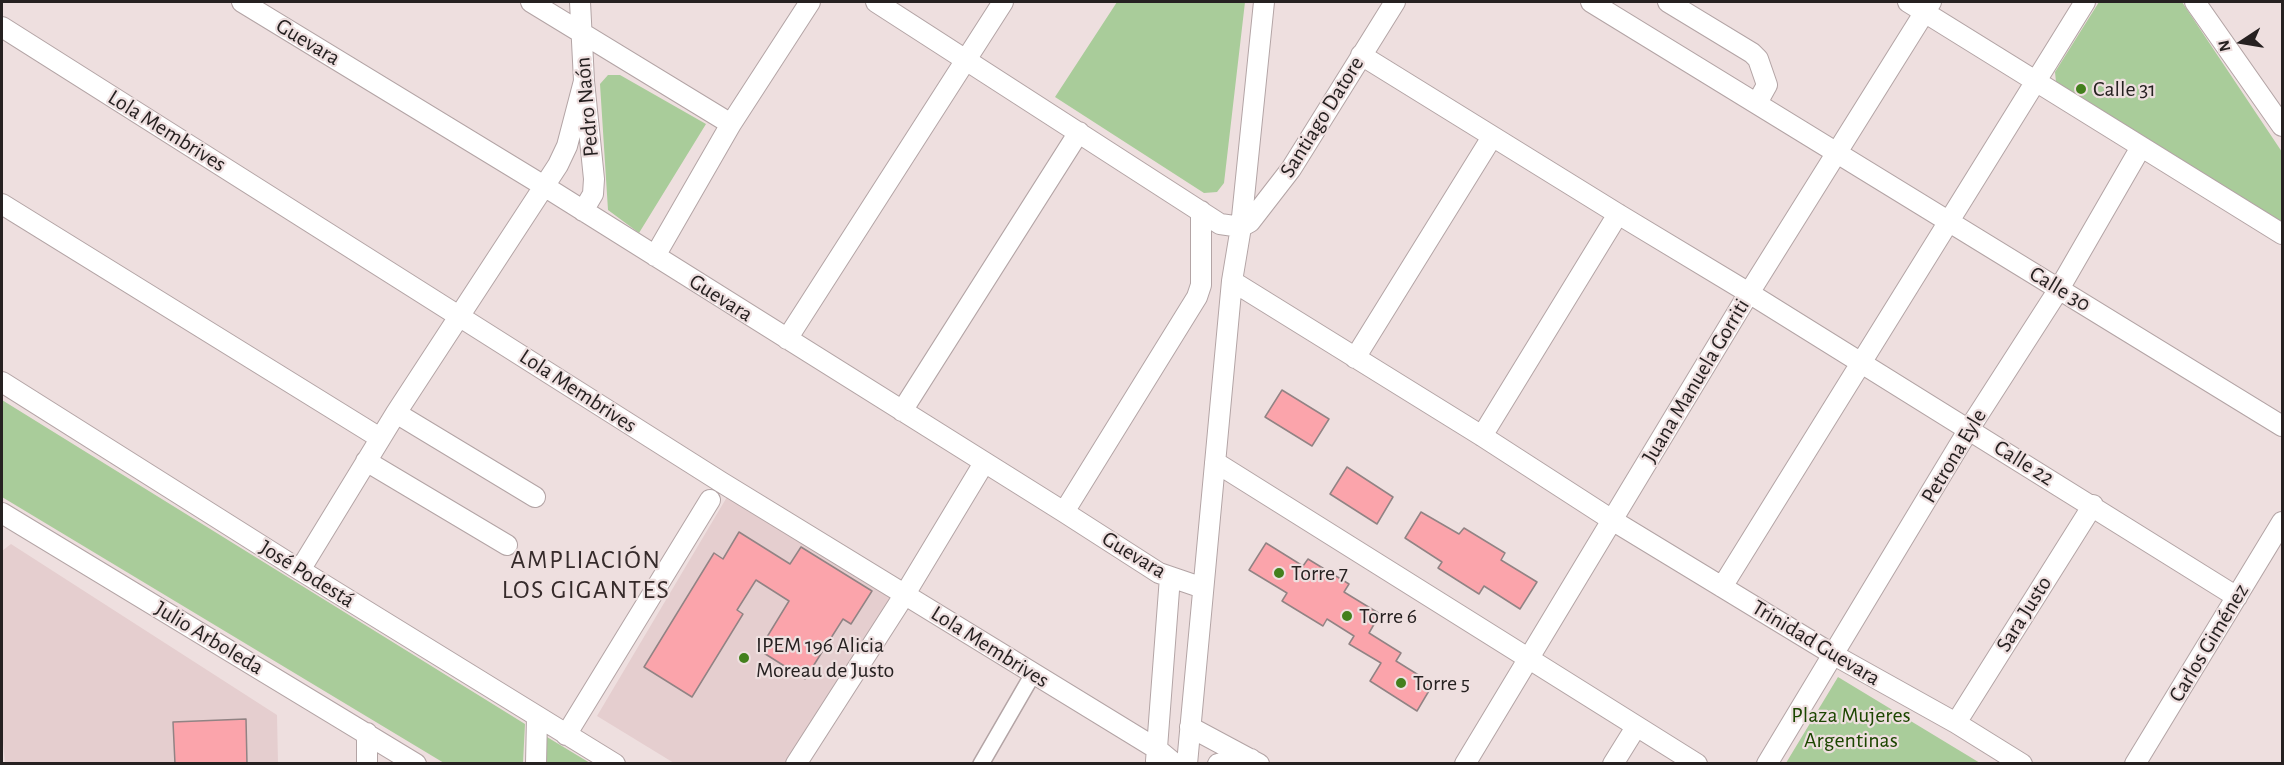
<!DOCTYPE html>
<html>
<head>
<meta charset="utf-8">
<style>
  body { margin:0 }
  #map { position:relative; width:2284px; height:765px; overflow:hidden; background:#eedfdf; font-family:"Alegreya Sans",sans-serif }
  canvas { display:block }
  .frame { position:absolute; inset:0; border:3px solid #262121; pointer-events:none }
  .north { position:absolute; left:2212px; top:12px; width:60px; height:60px; -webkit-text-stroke:4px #eedfdf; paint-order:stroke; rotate:258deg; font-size:16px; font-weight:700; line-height:24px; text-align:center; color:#262121 }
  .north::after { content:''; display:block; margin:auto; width:21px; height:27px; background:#262121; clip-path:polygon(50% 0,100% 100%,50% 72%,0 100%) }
</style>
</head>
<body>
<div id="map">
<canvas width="2284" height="765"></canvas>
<div class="frame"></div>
<div class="north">N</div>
</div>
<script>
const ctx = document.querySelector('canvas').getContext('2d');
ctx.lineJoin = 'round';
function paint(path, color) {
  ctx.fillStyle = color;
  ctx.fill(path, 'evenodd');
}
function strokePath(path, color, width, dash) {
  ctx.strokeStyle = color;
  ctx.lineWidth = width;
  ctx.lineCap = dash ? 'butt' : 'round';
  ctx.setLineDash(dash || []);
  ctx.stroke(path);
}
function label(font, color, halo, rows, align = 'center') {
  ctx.font = font + ' "Alegreya Sans",sans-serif';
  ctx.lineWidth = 4.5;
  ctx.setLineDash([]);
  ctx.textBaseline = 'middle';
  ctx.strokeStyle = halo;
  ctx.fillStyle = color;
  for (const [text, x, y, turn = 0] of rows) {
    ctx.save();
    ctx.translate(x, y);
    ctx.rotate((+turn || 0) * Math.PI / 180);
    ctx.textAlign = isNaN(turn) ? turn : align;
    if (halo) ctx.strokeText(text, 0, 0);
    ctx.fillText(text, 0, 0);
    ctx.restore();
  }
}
const built = new Path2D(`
  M727,497L894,599L788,763H674L597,716Z
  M11,544L277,715L278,763H5L2,733V551Z`);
const green = new Path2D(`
  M1117,2H1245L1224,183L1217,192L1204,193L1055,97Z
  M2099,2H2182L2282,152V222L2056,82L2055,72Z
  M608,75H620L706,124L639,233L608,210L600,84Z
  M2,400L525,724L523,763H444L2,497Z
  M1838,677L1980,763H1786Z
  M547,737L590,763H546Z`);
const building = new Path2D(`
  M1282,390L1329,419L1312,446L1265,417Z
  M1347,467L1393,497L1377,524L1330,494Z
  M1421,512L1459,534L1464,528L1505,553L1501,560L1537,582L1520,609L1484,586L1479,594L1438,568L1442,562L1405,538Z
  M739,532L790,564L801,547L872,591L851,624L843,619L805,679L759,650L789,601L756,580L737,610L743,614L692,697L644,667L714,553L723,559Z
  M1266,543L1303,566L1308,559L1349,584L1344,592L1380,614L1369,633L1401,653L1396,661L1433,684L1417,711L1370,681L1381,663L1349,644L1354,636L1327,619L1323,626L1282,601L1287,593L1249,570Z
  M246,719L247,764H175L173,722Z`);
const pedestrian = new Path2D(`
  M981,764L1033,674`);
const minor = new Path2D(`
  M242,2L544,186L1064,512L1159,573L1203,588
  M531,2L731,124
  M580,2L584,81L594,179L593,194L583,211
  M876,2L1220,224L1241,227
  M1591,2L2282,426
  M1668,2L1752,53L1758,59L1767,85L1757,103
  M1908,2L2282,234
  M2195,2L2282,126
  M2,27L721,482L1157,749L1175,764
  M1361,55L1618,214L1749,293L2237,597
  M2,204L380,438
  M1241,227L1250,222L1291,169L1395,2
  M655,256L731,124L810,2
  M1232,281L1482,436L1612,520L1834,655L1956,723L2022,764
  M787,339L1003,2
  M1355,358L1492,137
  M2,382L300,570L615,764
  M902,411L1079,132
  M396,413L535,497
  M1482,436L1618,214
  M366,461L507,545
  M1215,462L1697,764
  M1064,512L1197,297L1201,285V211
  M2,513L416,764
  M300,570L396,413L558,165L567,146L584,81
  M1722,587L2085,2
  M1956,723L2093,505
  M1190,727L1259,764
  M367,733V764
  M566,735L710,500
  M1156,761L1170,577
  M536,764L537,717
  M796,764L905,594L984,463
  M1187,764L1232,281L1241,227L1264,2
  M1218,764L1251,759
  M1465,764L1749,293L1931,2
  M1613,764L1636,727
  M1767,764L1969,429L2059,289L2141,147
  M2135,764L2282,522`);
const markers = [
  [2081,89,6,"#43801d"],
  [1279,573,6,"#43801d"],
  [1347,616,6,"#43801d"],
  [744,658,6,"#43801d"],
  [1401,683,6,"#43801d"]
];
const streetNames = [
  ["Guevara",308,42,31],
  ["Pedro Naón",587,107,-95],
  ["Santiago Datore",1322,117,-58],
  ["Lola Membrives",167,131,32],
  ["Calle 30",2060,289,31],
  ["Guevara",721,298,32],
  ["Juana Manuela Gorriti",1696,381,-59],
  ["Lola Membrives",578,391,33],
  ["Petrona Eyle",1954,456,-59],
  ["Calle 22",2024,463,32],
  ["Guevara",1134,555,31],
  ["José Podestá",307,574,32],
  ["Sara Justo",2024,614,-58],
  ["Julio Arboleda",209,638,31],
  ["Trinidad Guevara",1816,643,31],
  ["Carlos Giménez",2209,643,-59],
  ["Lola Membrives",990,647,32]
];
const poiNames = [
  ["Calle 31",2093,89],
  ["Torre 7",1291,573],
  ["Torre 6",1359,616],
  ["IPEM 196 Alicia",756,645],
  ["Moreau de Justo",756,670],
  ["Torre 5",1413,683]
];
const parkNames = [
  ["Plaza Mujeres",1851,715],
  ["Argentinas",1851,740]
];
const quarterNames = [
  ["AMPLIACIÓN",586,560],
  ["LOS GIGANTES",586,590]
];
paint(built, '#e5cecf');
paint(green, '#a9cc9a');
paint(building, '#fba4ab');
strokePath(building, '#918384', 1.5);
strokePath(pedestrian, '#b3a4a5', 18);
strokePath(minor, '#b3a4a5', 22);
strokePath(pedestrian, '#fff', 15);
strokePath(minor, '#fff', 20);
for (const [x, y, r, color] of markers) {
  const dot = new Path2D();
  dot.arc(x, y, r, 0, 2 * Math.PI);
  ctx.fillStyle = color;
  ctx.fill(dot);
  strokePath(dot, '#eedfdf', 2);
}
label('22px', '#262121', '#eedfdf', streetNames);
label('22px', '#262121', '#eedfdf', poiNames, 'left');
label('22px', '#1c4600', '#eedfdf', parkNames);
ctx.letterSpacing = '1.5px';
label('26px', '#362b2b', '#eedfdf', quarterNames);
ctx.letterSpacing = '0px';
</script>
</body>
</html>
